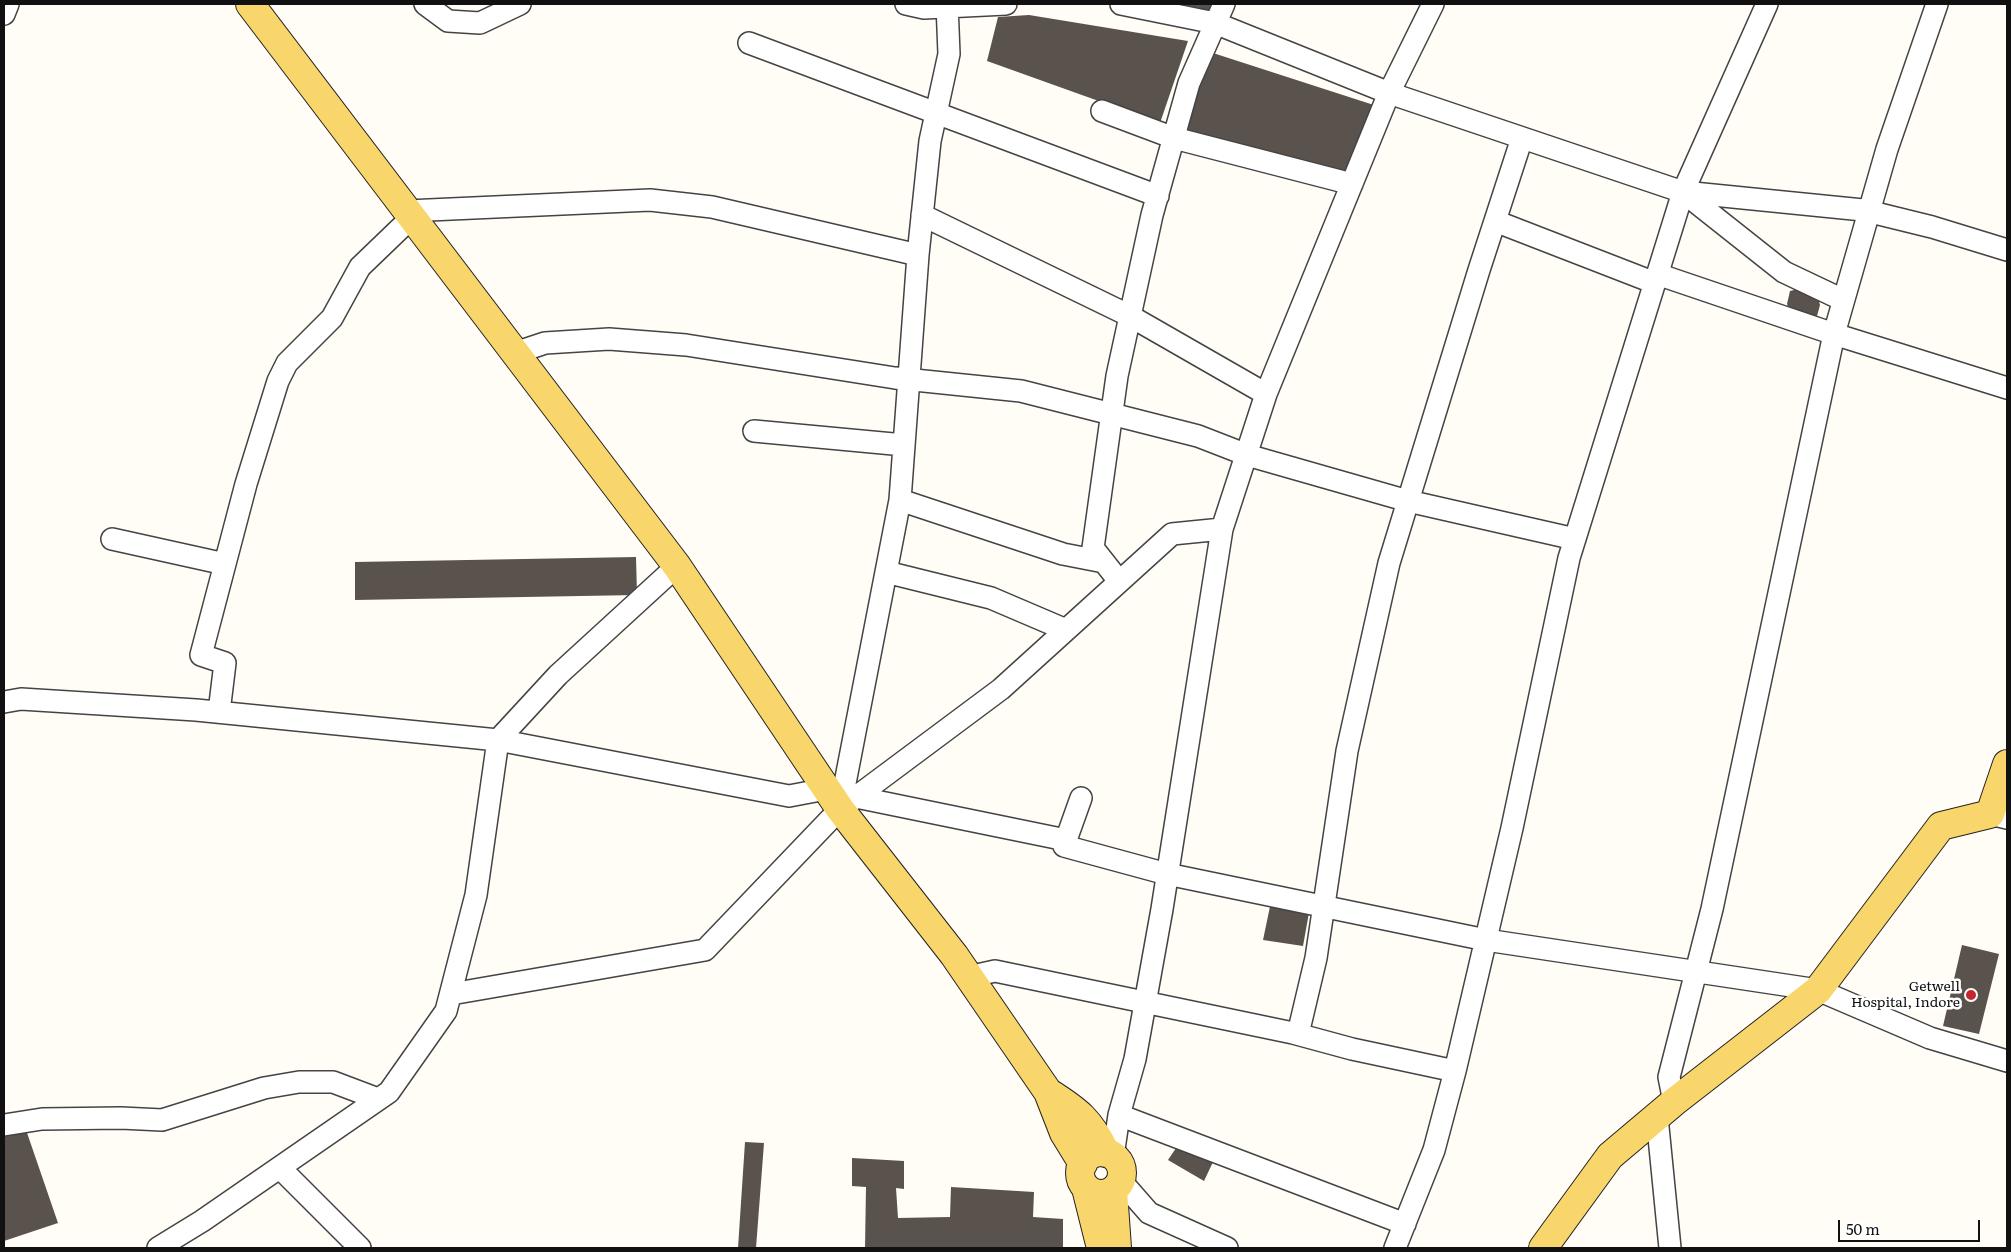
<!DOCTYPE html>
<html>
<head>
<meta charset="utf-8">
<style>
  body { margin:0 }
  #map { position:relative; width:2011px; height:1252px; overflow:hidden; background:#fffdf5; font-family:Literata,serif }
  canvas { display:block }
  .frame { position:absolute; inset:0; border:5px solid #111; pointer-events:none }
  .scale { position:absolute; left:1838px; top:1220px; width:142px; height:22px; box-sizing:border-box; border:2px solid #111; border-top:0; padding-left:6px; font-size:15px; line-height:18px; white-space:nowrap; color:#111; -webkit-text-stroke:4px #fff; paint-order:stroke }
</style>
</head>
<body>
<div id="map">
<canvas width="2011" height="1252"></canvas>
<div class="frame"></div>
<div class="scale">50 m</div>
</div>
<script>
const ctx = document.querySelector('canvas').getContext('2d');
ctx.lineJoin = 'round';
function paint(path, color) {
  ctx.fillStyle = color;
  ctx.fill(path, 'evenodd');
}
function strokePath(path, color, width, dash) {
  ctx.strokeStyle = color;
  ctx.lineWidth = width;
  ctx.lineCap = dash ? 'butt' : 'round';
  ctx.setLineDash(dash || []);
  ctx.stroke(path);
}
function label(font, color, halo, rows, align = 'center') {
  ctx.font = font + ' Literata,serif';
  ctx.lineWidth = 5;
  ctx.setLineDash([]);
  ctx.textBaseline = 'middle';
  ctx.strokeStyle = halo;
  ctx.fillStyle = color;
  for (const [text, x, y, turn = 0] of rows) {
    ctx.save();
    ctx.translate(x, y);
    ctx.rotate((+turn || 0) * Math.PI / 180);
    ctx.textAlign = isNaN(turn) ? turn : align;
    if (halo) ctx.strokeText(text, 0, 0);
    ctx.fillText(text, 0, 0);
    ctx.restore();
  }
}
const building = new Path2D(`
  M1161,4H1216L1204,16Z
  M1029,15L1188,41L1160,123L987,61L998,17Z
  M1213,53L1383,108L1352,184L1181,131Z
  M1806,287L1817,293L1820,305L1817,316L1806,321L1792,317L1787,304L1790,291Z
  M636,557L637,595L355,600V562Z
  M1272,897L1310,907L1303,946L1263,940Z
  M1962,945L1999,954L1979,1034L1943,1026Z
  M25,1127L58,1223L4,1241V1134Z
  M745,1142L764,1143L756,1248H738Z
  M1176,1148L1213,1162L1204,1181L1168,1160Z
  M852,1158L904,1161V1189L896,1188L898,1218L950,1217L951,1187L1034,1192L1033,1217L1063,1219V1248H865L866,1187L852,1186Z`);
const minor = new Path2D(`
  M425,4L448,21L480,23L520,4
  M906,4L924,8L1006,4
  M1121,4L1215,23L1389,93L1683,192
  M4,14L8,4
  M749,43L1158,196
  M1102,111L1174,138L1352,184
  M407,211L650,200L712,207L918,255
  M922,215L1130,316L1266,394
  M1495,221L1655,283
  M1657,274L1834,334L2007,388
  M1843,300L1784,272L1683,192L1863,210L1932,227L2007,250
  M515,353L545,343L609,339L686,345L895,378L1021,391L1198,436L1247,455L1408,501L1575,539
  M754,431L904,445
  M900,500L1063,554L1104,562
  M112,539L225,564
  M886,572L991,598L1066,630
  M1119,581L1093,548L1117,376L1152,215L1189,83L1224,4
  M4,702L21,699L196,710L498,740L789,796L826,789
  M219,712L225,663L201,655L246,484L278,381L287,363L332,318L360,267L412,217
  M856,797L1066,840L1081,798
  M840,809L900,500L918,255L930,141L949,54L947,4
  M1990,814L2007,818
  M1064,846L1167,874L1486,940L1818,990L1930,1038L2007,1061
  M968,977L995,971L1293,1033L1352,1049L1455,1071
  M451,994L705,950L840,809L1001,689L1172,534L1222,529L1266,394L1389,93L1433,4
  M1298,1034L1316,958L1347,751L1389,563L1479,270L1522,138
  M1674,1102L1669,1077L1712,909L1834,334L1887,149L1937,4
  M1119,1115L1405,1224
  M1657,1117L1670,1248
  M4,1125L42,1119L121,1118L162,1120L264,1088L299,1082H333L378,1099
  M1113,1156L1119,1115L1135,1059L1162,909L1222,529
  M280,1168L360,1248
  M1121,1181L1149,1213L1227,1248
  M158,1248L202,1221L389,1092L446,1011L476,895L498,740L558,675L677,566
  M1395,1248L1434,1150L1455,1071L1512,828L1569,558L1683,192L1767,4`);
const major = new Path2D(`
  M250,4L677,566L840,809L954,955L1048,1092L1064,1133L1083,1164
  M1048,1092C1078,1111 1090,1120 1106,1153
  M1080 1173a21 21 0 1 1 42 0a21 21 0 1 1-42 0Z
  M1086,1188L1101,1248
  M1113,1191L1117,1248
  M1543,1248L1610,1156L1674,1102L1818,990L1941,826L1990,814L2007,764`);
const markers = [
  [1971,995,6,"#c4262e"]
];
const poiNames = [
  ["Getwell",1960,987],
  ["Hospital, Indore",1960,1003]
];
paint(building, '#5a524d');
strokePath(minor, '#444', 24);
strokePath(major, '#222', 30);
strokePath(minor, '#fff', 21);
strokePath(major, '#f9d66b', 28);
for (const [x, y, r, color] of markers) {
  const dot = new Path2D();
  dot.arc(x, y, r, 0, 2 * Math.PI);
  ctx.fillStyle = color;
  ctx.fill(dot);
  strokePath(dot, '#fff', 2);
}
label('14px', '#111', '#fff', poiNames, 'right');
</script>
</body>
</html>
